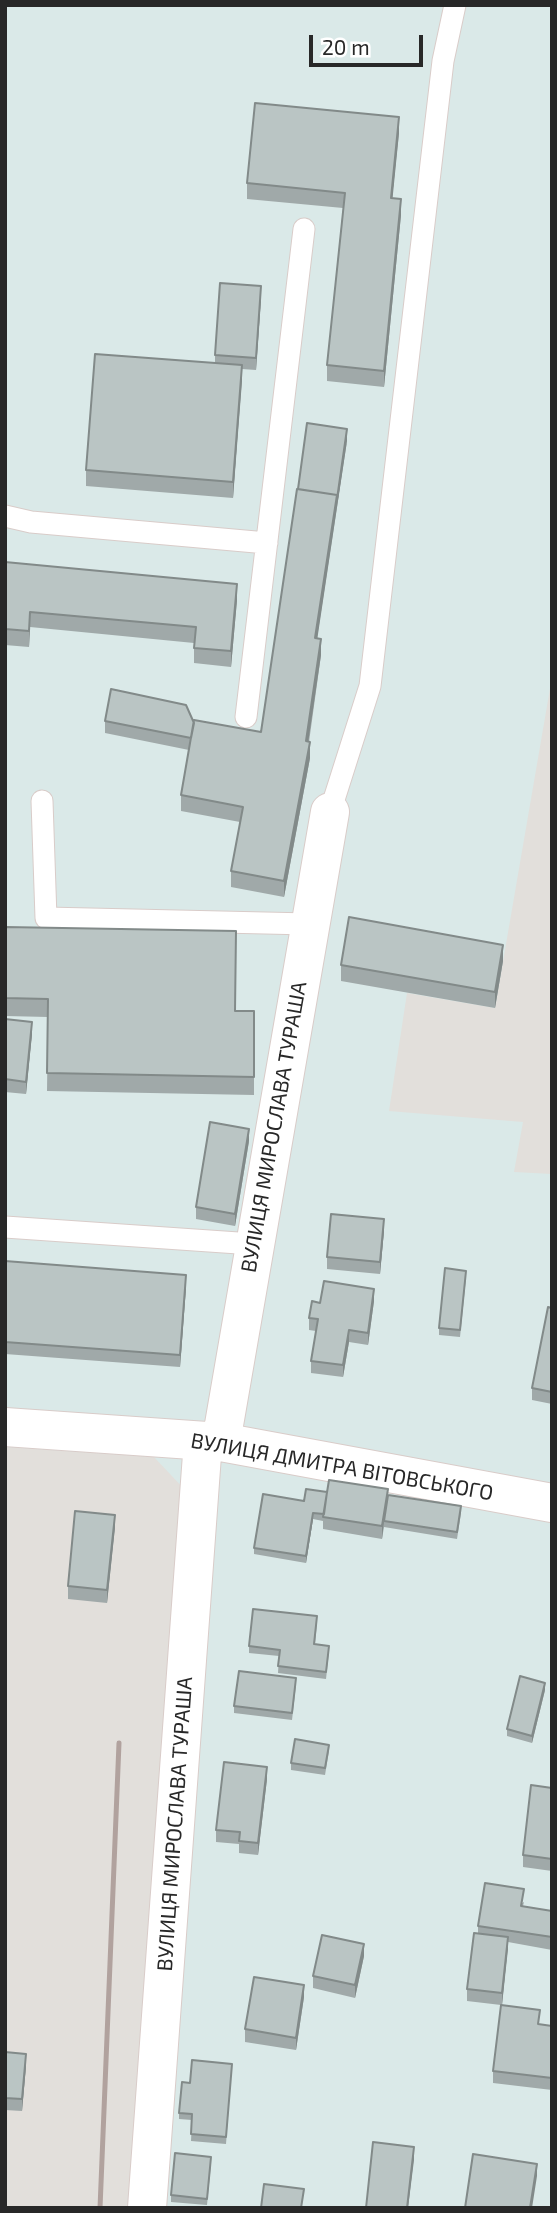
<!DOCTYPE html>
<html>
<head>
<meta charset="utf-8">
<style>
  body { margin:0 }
  #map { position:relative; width:557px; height:2213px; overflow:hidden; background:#dae9e8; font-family:"Exo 2",sans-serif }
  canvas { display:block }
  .frame { position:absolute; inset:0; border:7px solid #282828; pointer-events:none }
  .scale { position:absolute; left:309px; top:35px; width:114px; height:32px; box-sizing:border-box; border:4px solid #282828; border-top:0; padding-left:9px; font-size:21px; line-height:24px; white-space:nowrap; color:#282828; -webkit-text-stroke:5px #fff; paint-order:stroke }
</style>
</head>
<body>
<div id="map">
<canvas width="557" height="2213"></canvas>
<div class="frame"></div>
<div class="scale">20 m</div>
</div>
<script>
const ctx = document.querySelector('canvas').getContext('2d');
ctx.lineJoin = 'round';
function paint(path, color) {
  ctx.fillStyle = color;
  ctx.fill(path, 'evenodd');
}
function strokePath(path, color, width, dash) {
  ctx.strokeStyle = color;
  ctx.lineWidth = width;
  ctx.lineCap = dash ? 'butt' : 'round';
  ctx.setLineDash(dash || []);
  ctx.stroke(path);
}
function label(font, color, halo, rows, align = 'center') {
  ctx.font = font + ' "Exo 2",sans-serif';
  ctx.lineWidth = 5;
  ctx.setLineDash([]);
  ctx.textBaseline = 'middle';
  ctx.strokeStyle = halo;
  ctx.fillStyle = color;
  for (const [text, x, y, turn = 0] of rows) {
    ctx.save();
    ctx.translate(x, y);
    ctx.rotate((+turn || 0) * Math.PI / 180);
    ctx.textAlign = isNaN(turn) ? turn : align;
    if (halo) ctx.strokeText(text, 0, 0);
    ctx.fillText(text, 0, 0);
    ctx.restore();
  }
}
const industrial = new Path2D(`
  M552,677V1174L514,1172L523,1122L389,1111L407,993L495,1008Z
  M5,1447L154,1457L187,1492L133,2208H5Z`);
const lane = new Path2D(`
  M5,516L31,522L267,543
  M246,717L304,229
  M42,801L46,918L309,924
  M330,812L370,686L443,61L455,5
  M5,1227L253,1244`);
const street = new Path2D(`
  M5,1427L221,1442L552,1503
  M221,1442L330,812
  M147,2208L203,1441`);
const rail = new Path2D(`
  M100,2208L119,1743`);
const wall = new Path2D(`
  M399,133L392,198L401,215L384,387L327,381V365L343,208L247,199V183Z
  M261,298L256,370L242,369L233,498L86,486V470L215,363V355Z
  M347,441L317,638L321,655L309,742L310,758L284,897L231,887V871L240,822L181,811V795L189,750L105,733V721L194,723L261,732Z
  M5,562L237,600L231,667L194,663V643L30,627L29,647L5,645Z
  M5,927L235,1011H254V1095L47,1091L48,1017L5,1016Z
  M503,961L495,1008L341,981V965Z
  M5,1019L32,1034L26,1094L5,1092Z
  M249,1141L235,1226L196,1219V1207Z
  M384,1231L380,1274L327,1269V1257Z
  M5,1261L186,1287L180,1367L5,1354Z
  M466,1278L460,1337L439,1335V1328Z
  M374,1301L368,1345L349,1342L343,1377L311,1373V1361L316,1331L309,1330V1318L320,1303Z
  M552,1308V1404L532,1400V1388Z
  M327,1492L388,1495L461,1513L457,1539L384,1527L382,1539L323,1529V1521L313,1519L306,1563L254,1554V1548L304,1501Z
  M115,1527L107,1603L68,1599V1586Z
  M317,1623L315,1644L329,1652L326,1679L278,1673L279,1656L249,1653V1646Z
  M296,1685L292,1720L234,1713V1706Z
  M545,1690L532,1743L507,1736V1729Z
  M329,1751L325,1775L291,1770V1763Z
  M267,1779L258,1855L239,1853V1844L216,1842V1830Z
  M552,1788V1871L523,1867V1855Z
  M524,1902L523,1906L552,1911V1950L508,1942L502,2005L539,2024L552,2026V2090L493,2083V2071L501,2005L467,2001V1989L478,1933V1926Z
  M364,1956L355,1998L313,1988V1976Z
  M304,1997L296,2050L245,2042V2029Z
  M5,2052L26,2066L22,2111L5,2110Z
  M232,2064L226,2144L191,2141L192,2120L179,2119V2113L190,2083Z
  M211,2164L207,2205L171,2202V2195Z`);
const shadedWall = new Path2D(`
  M399,117V133L391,214V198Z
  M401,199V215L384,387V371Z
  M261,286V298L256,370V358Z
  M242,365V381L233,498V482Z
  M347,429V441L315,654V638Z
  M237,584V600L231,667V651Z
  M30,612V627L29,647V631Z
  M321,639V655L306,757V741Z
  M310,742V758L284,897V881Z
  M503,945V961L495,1008V992Z
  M32,1022V1034L26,1094V1082Z
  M249,1129V1141L235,1226V1214Z
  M384,1219V1231L380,1274V1262Z
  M186,1275V1287L180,1367V1355Z
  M374,1289V1301L368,1345V1333Z
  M349,1330V1342L343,1377V1365Z
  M388,1489V1501L384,1521L382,1539V1526Z
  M313,1513V1519L306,1563V1556Z
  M115,1515V1527L107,1603V1590Z
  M545,1683V1690L532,1743V1736Z
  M267,1767V1779L258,1855V1843Z
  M508,1937V1949L502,2005V1993Z
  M364,1944V1956L355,1998V1985Z
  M304,1985V1997L296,2050V2038Z
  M26,2054V2066L22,2111V2099Z
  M414,2147V2160L408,2208H407Z
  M537,2164V2176L532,2208H530Z`);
const building = new Path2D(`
  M255,103L399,117L391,198L401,199L384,371L327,365L345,193L247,183Z
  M220,283L261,286L256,358L215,355Z
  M95,354L242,365L233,482L86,470Z
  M307,423L347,429L337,499V495L298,489Z
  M297,489L337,495L315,638L321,639L306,741L310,742L284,881L231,871L243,807L181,795L194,720L261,732Z
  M5,562L237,584L231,651L194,648L196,627L30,612L29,631L5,629Z
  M111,689L186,705L194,723L191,738L105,721Z
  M349,917L503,945L495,992L341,965Z
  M5,927L236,931L235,1011H254V1077L47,1073L48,999L5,998Z
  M5,1019L32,1022L26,1082L5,1079Z
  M210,1122L249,1129L235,1214L196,1207Z
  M331,1214L384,1219L380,1262L327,1257Z
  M5,1261L186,1275L180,1355L5,1342Z
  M445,1268L466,1271L460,1330L439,1328Z
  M324,1281L374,1289L368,1333L349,1330L343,1365L311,1361L318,1319L309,1318L312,1301L320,1303Z
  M548,1307L552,1308V1392L532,1388Z
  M329,1480L388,1489L382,1526L323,1517Z
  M306,1489L327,1492L324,1514L313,1513L306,1556L254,1548L263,1494L304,1501Z
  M388,1495L461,1506L457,1532L384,1521Z
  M75,1511L115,1515L107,1590L68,1586Z
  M253,1609L317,1616L314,1644L329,1646L326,1672L278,1666L280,1650L249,1646Z
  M239,1671L296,1678L292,1713L234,1706Z
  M520,1676L545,1683L532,1736L507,1729Z
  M295,1739L329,1745L325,1768L291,1763Z
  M224,1762L267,1767L258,1843L239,1841L240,1832L216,1830Z
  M531,1785L552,1788V1859L523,1855Z
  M485,1883L524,1889L521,1906L552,1911V1937L478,1926Z
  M474,1933L508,1937L502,1993L467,1989Z
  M322,1935L364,1944L355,1985L313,1976Z
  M254,1977L304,1985L296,2038L245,2029Z
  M501,2005L540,2010L538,2024L552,2026V2078L493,2071Z
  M5,2052L26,2054L22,2099L5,2098Z
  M192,2060L232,2064L226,2137L191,2134L192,2114L179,2113L182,2082L190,2083Z
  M373,2142L414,2147L407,2208H366Z
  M175,2153L211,2157L207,2199L171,2195Z
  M473,2154L537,2164L530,2208H465Z
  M264,2184L304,2189L301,2208H261Z`);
const streetNames = [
  ["ВУЛИЦЯ МИРОСЛАВА ТУРАША",274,1127,-80],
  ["ВУЛИЦЯ ДМИТРА ВІТОВСЬКОГО",342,1467,10],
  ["ВУЛИЦЯ МИРОСЛАВА ТУРАША",175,1824,-86]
];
paint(industrial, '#e2dfdb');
strokePath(lane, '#d9ccc9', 23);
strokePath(street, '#d9ccc9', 40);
strokePath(lane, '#fff', 21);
strokePath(street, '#fff', 38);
strokePath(rail, '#b1a29e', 5);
paint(wall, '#a0a9a9');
paint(shadedWall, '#828a89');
paint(building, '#bac5c4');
strokePath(building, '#828a89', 2);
label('21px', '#282828', '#fff', streetNames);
</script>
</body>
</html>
